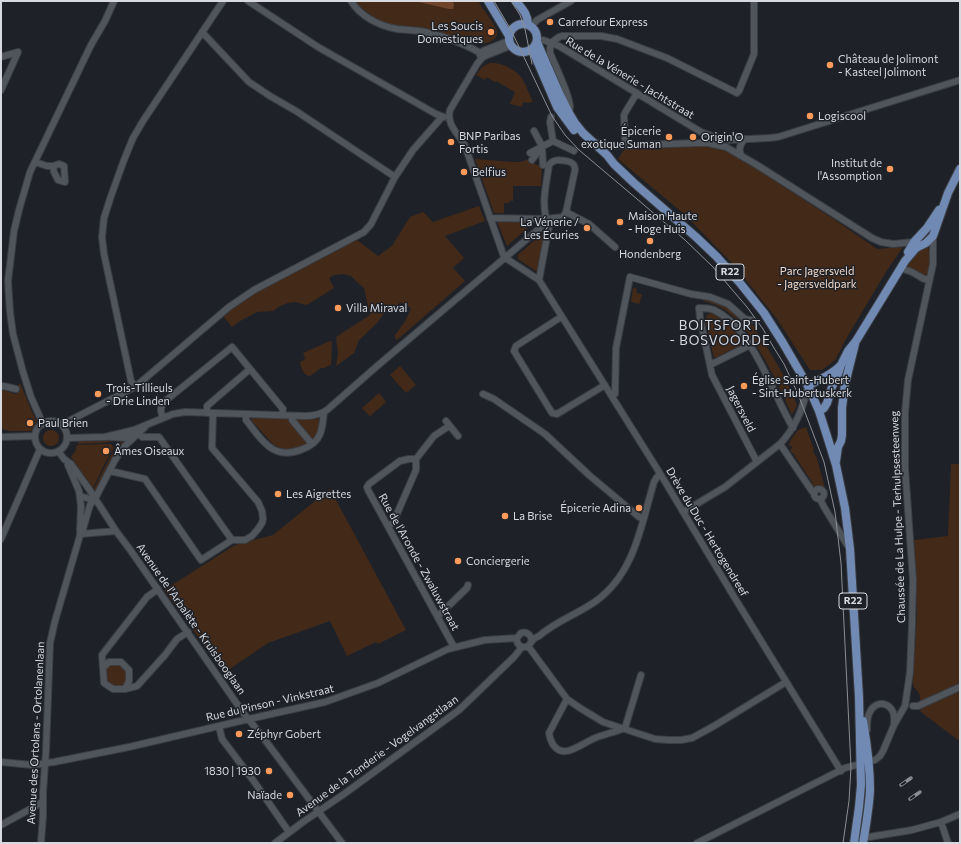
<!DOCTYPE html>
<html>
<head>
<meta charset="utf-8">
<style>
  body { margin:0 }
  #map { position:relative; width:961px; height:844px; overflow:hidden; background:#1e2228; font-family:Commissioner,sans-serif }
  canvas { display:block }
  .frame { position:absolute; inset:0; border:2px solid #d7d9de; pointer-events:none }
</style>
</head>
<body>
<div id="map">
<canvas width="961" height="844"></canvas>
<div class="frame"></div>
</div>
<script>
const ctx = document.querySelector('canvas').getContext('2d');
ctx.lineJoin = 'round';
function paint(path, color) {
  ctx.fillStyle = color;
  ctx.fill(path, 'evenodd');
}
function strokePath(path, color, width, dash) {
  ctx.strokeStyle = color;
  ctx.lineWidth = width;
  ctx.lineCap = dash ? 'butt' : 'round';
  ctx.setLineDash(dash || []);
  ctx.stroke(path);
}
function label(font, color, halo, rows, align = 'center') {
  ctx.font = font + ' Commissioner,sans-serif';
  ctx.lineWidth = 3;
  ctx.setLineDash([]);
  ctx.textBaseline = 'middle';
  ctx.strokeStyle = halo;
  ctx.fillStyle = color;
  for (const [text, x, y, turn = 0] of rows) {
    ctx.save();
    ctx.translate(x, y);
    ctx.rotate((+turn || 0) * Math.PI / 180);
    ctx.textAlign = isNaN(turn) ? turn : align;
    if (halo) ctx.strokeText(text, 0, 0);
    ctx.fillText(text, 0, 0);
    ctx.restore();
  }
}
const green = new Path2D(`
  M355,1H478C481,6 496,26 497,31C499,41 485,44 478,44C460,39 442,33 424,29C416,27 408,27 400,26C382,24 366,14 355,1Z
  M490,63C500,62 514,68 521,77C526,84 529,94 533,102L527,103L523,102L522,107L510,104L515,92L496,81L495,82L486,77L485,80L476,75L482,67Z
  M704,144L727,150L838,222L877,249L903,247L886,272L846,339L835,360L822,370H810L777,319L734,265L684,214L618,159L623,151L632,145Z
  M475,159L512,162H519L531,159C534,165 536,165 542,165L541,186H513V201H509V203H504V213H494Z
  M479,206L485,221L445,236L464,258L453,268L465,281L397,340L395,338V335L406,320L411,308L400,302L395,310L392,313H384L377,323L359,340L354,353L336,366L338,353L336,337L370,315L364,288L357,282L351,276L343,274L334,275L329,278L334,288L307,305L295,302L288,303L280,306L273,311L257,312L240,321L232,327L224,317L232,309L257,292L357,240L378,256L392,246L410,217L423,212L433,222Z
  M500,221H533L534,222L507,246L498,224V222Z
  M543,233L544,235L538,270L536,271L518,259V255Z
  M926,246C935,254 930,265 928,275L923,276L908,268L906,263L910,257Z
  M633,288L637,289L636,292L642,295L639,304L631,302Z
  M703,299C718,297 730,309 741,317C745,321 747,323 752,324C769,350 786,376 797,405L792,415C781,390 769,365 754,342C746,330 737,318 725,310C718,305 711,303 703,301Z
  M710,313C711,313 712,312 713,313C720,314 743,335 743,342C743,343 742,344 741,345L717,357H714L713,354L705,321L707,315Z
  M330,341L332,342L331,365L324,368H321L310,376C303,375 302,369 300,363V362L304,360L305,358L303,353Z
  M400,366L416,385L406,393L390,375Z
  M20,383L32,412L37,422L31,431H10L5,430L1,428V391L3,390L16,394L17,393V387Z
  M379,393L386,402L370,416L362,408Z
  M253,418L310,419H319L320,428L316,436L308,443L298,449H285L274,445L251,420Z
  M806,427L814,450H813L815,456L816,455L826,492L822,488C818,487 814,488 812,485L813,484L793,453H792L790,450L792,448V446H789L790,441L798,430Z
  M43 438a8 8 0 1 1 16 0a8 8 0 1 1-16 0Z
  M113,439L123,440L102,443L78,444V440L90,441Z
  M121,442H125L115,455L97,490L95,491L94,489C102,473 109,456 121,442Z
  M111,444L114,448L105,463L93,488L71,457L75,452L77,445Z
  M951,464H960V738L958,740L921,712L919,707C921,697 921,694 913,686L917,613L914,540L948,536Z
  M330,489L406,630L378,644L376,642L347,656L330,621L268,643L224,673L164,590L235,545L273,535Z
  M119,663L127,669L128,680L123,685L114,686L106,680L105,671L110,664Z`);
const water = new Path2D(`
  M414,1H453L454,5L453,9H449Z`);
const minor = new Path2D(`
  M248,1L318,47L436,114L444,117
  M351,1C360,16 379,26 397,29C406,30 415,30 425,32C446,37 467,44 485,56
  M531,27L537,20L571,1
  M202,32L249,82L270,96L296,111L395,177
  M537,42L543,40L559,46L701,132L714,137L729,140L769,138L778,137L960,80
  M551,43L559,37L562,36H601L617,39L667,58L737,93L739,91L754,54V1
  M551,43L550,48V53C555,65 570,95 570,107C570,109 569,111 569,113
  M480,55L483,51L508,41
  M1,57L18,52L1,90
  M551,117L550,122L553,141
  M625,141L624,115L626,111L637,93
  M595,143L609,146L698,143H708L726,147L757,165L872,238L881,242L893,244L914,242
  M542,146L543,165
  M530,153L553,141L574,151
  M741,155C738,149 740,144 745,139
  M532,160L542,146L534,131
  M35,162L47,166H53L54,172L58,180L65,182L64,166L59,164L53,166
  M566,212L589,224L615,247
  M490,218L546,219L563,217L566,212L575,170C575,168 575,166 573,164C571,161 557,159 554,161C551,162 551,163 549,165C546,187 540,206 549,226L539,280
  M504,257L539,280L661,475L736,600L841,771
  M504,257L465,146C459,134 446,125 450,110L477,64L482,58L485,56L510,46
  M900,268L912,272L924,279H927L930,278
  M561,317L516,346L514,351L552,413L557,414L605,385
  M710,365L750,345
  M1,387L3,386L16,389
  M135,387L131,381L104,254L102,237L104,218L111,196L124,160L133,138L143,121L223,1
  M483,394L494,399L545,434L589,475L639,517L643,518
  M612,396L615,394L616,348L630,277L691,294L710,297L728,304L745,319L749,320H751
  M207,413V406L250,369
  M246,414V420C254,430 265,447 277,451C290,456 315,448 320,434C323,427 323,419 324,412
  M292,416V420L312,444
  M163,418C160,410 160,409 164,402L232,347L283,409L282,415
  M446,421L458,436
  M35 437a16 16 0 1 1 32 0a16 16 0 1 1-32 0Z
  M43,424L31,397L23,372L13,334L10,312L8,281L14,231L19,210L30,172L91,45L105,21L114,1
  M61,425L135,387L229,307L254,290L364,232L371,224L395,177L413,150L442,117
  M136,431L142,437H159L232,540
  M1,437L35,436
  M111,437L127,438L133,436
  M67,438L105,437L134,430L173,414L185,412L305,416C313,416 320,415 327,410L376,367L540,228L546,219
  M780,444L812,491L815,492
  M59,452L64,459L71,464L89,489L116,531L131,551L244,714L259,732L342,843
  M416,459H409L400,461L369,484L367,487L368,490L454,647
  M757,462L712,375L700,318L699,308C704,308 709,308 714,310C742,323 758,358 771,384C778,399 785,414 793,428
  M68,465L79,491L81,506L80,530
  M110,471L145,479L201,560L232,540H245L252,536L258,529L262,523L263,519L262,511L258,502L212,448L213,413
  M814 494a5 5 0 1 1 10 0a5 5 0 1 1-10 0Z
  M80,496L90,499L94,498
  M820,499L824,507L849,548
  M683,512L725,487L780,444C796,427 803,408 808,386
  M388,526L393,523L416,470V459L434,436L449,426
  M80,534L116,531
  M1,539L40,449
  M438,616L467,588L468,585
  M532,641C531,635 527,631 521,633L517,638C516,645 522,649 528,646C530,645 530,643 532,641C533,639 537,637 539,636C556,621 578,614 596,601C635,573 641,525 654,482L657,477L661,475
  M528,646L567,699L580,708L603,722L655,739L668,740H681L692,738L714,726L786,682
  M103,668L102,655L147,597L158,589
  M125,689L129,681V670L121,662H109L103,668L104,683L113,689H125L137,686L165,655L177,639L188,632
  M567,699L549,733C550,739 551,743 555,747C565,759 584,742 595,738C605,734 615,732 625,728L641,675
  M913,706H918L960,687
  M219,726L222,739L253,780L289,832
  M867,730C867,725 867,718 869,714C876,696 897,704 894,722
  M1,762L32,765L54,762L129,747L249,719L325,702L378,683L448,649L485,640L517,638
  M941,822L948,843
  M1,825L34,807L43,801
  M864,836L869,837L912,830L941,822L960,814
  M41,843L43,815V792L46,751L50,643L55,621L81,532L83,529L90,505L97,495L115,460L123,448L129,442L145,427
  M275,843L303,822L344,794L459,710L514,657L522,647
  M697,843L845,768L875,760L880,756L883,751L894,725L905,706L910,672L912,625L913,580L905,468V413L908,380L933,264V236`);
const major = new Path2D(`
  M488,1L509,36
  M516,1C522,9 528,14 528,25
  M509 38a14 14 0 1 1 28 0a14 14 0 1 1-28 0Z
  M537,42L560,95L569,113L575,123L583,133L607,155L614,164L634,183L696,237L717,257L740,283L764,313L783,343L808,386L819,411L827,436L836,465L845,508L850,549L859,697L861,785L859,807L854,843
  M532,49L557,107L574,130
  M908,252L914,242L927,228L939,210
  M808,386C819,379 831,376 840,366
  M819,411L824,408L827,403L832,387L838,374L841,365L848,351L856,341L905,261L916,248L926,243L933,236L948,193L960,169
  M836,461L838,447L841,441L842,435V408L845,384L855,344
  M863,721C867,744 870,767 870,790C869,808 866,826 863,843`);
const tram = new Path2D(`
  M494,1L511,30L552,116L565,135L579,150L637,199L685,240L713,267L729,286L747,307L763,329L774,348L784,364L798,394L824,462L835,512L841,563L851,767L849,801L843,843
  M511,1L520,15L525,29L532,64`);
const rail = new Path2D(`
  M901,785L911,778
  M910,799L920,792`);
const markers = [
  [550,22,4,"#ff9b5a"],
  [491,32,4,"#ff9b5a"],
  [830,65,4,"#ff9b5a"],
  [810,116,4,"#ff9b5a"],
  [669,137,4,"#ff9b5a"],
  [693,137,4,"#ff9b5a"],
  [451,142,4,"#ff9b5a"],
  [890,169,4,"#ff9b5a"],
  [464,172,4,"#ff9b5a"],
  [620,222,4,"#ff9b5a"],
  [587,228,4,"#ff9b5a"],
  [650,241,4,"#ff9b5a"],
  [338,308,4,"#ff9b5a"],
  [744,386,4,"#ff9b5a"],
  [98,394,4,"#ff9b5a"],
  [30,423,4,"#ff9b5a"],
  [106,451,4,"#ff9b5a"],
  [278,494,4,"#ff9b5a"],
  [639,508,4,"#ff9b5a"],
  [505,516,4,"#ff9b5a"],
  [458,561,4,"#ff9b5a"],
  [239,734,4,"#ff9b5a"],
  [269,771,4,"#ff9b5a"],
  [290,795,4,"#ff9b5a"]
];
const shields = [
  [730,272,28],
  [853,601,28]
];
const shieldNames = [
  ["R22",730,272],
  ["R22",853,601]
];
const poiNames = [
  ["Carrefour Express",558,22],
  ["Les Soucis",483,26,"right"],
  ["Domestiques",483,39,"right"],
  ["Château de Jolimont",838,59],
  ["- Kasteel Jolimont",838,72],
  ["Logiscool",818,116],
  ["Épicerie",661,131,"right"],
  ["exotique Suman",661,144,"right"],
  ["BNP Paribas",459,136],
  ["Fortis",459,149],
  ["Origin'O",701,137],
  ["Institut de",882,163,"right"],
  ["l'Assomption",882,176,"right"],
  ["Belfius",472,172],
  ["Maison Haute",628,216],
  ["- Hoge Huis",628,229],
  ["La Vénerie /",579,222,"right"],
  ["Les Écuries",579,235,"right"],
  ["Hondenberg",650,254,"center"],
  ["Villa Miraval",346,308],
  ["Église Saint-Hubert",752,380],
  ["- Sint-Hubertuskerk",752,393],
  ["Trois-Tillieuls",106,388],
  ["- Drie Linden",106,401],
  ["Paul Brien",38,423],
  ["Âmes Oiseaux",114,451],
  ["Les Aigrettes",286,494],
  ["Épicerie Adina",631,508,"right"],
  ["La Brise",513,516],
  ["Conciergerie",466,561],
  ["Zéphyr Gobert",247,734],
  ["1830 | 1930",261,771,"right"],
  ["Naïade",282,795,"right"]
];
const streetNames = [
  ["Rue de la Vénerie - Jachtstraat",630,78,31],
  ["Jagersveld",741,409,63],
  ["Chaussée de La Hulpe - Terhulpsesteenweg",898,517,-92],
  ["Drève du Duc - Hertogendreef",707,532,59],
  ["Rue de l'Aronde - Zwaluwstraat",419,562,61],
  ["Avenue de l'Arbalète - Kruisbooglaan",191,619,55],
  ["Rue du Pinson - Vinkstraat",270,703,-13],
  ["Avenue des Ortolans - Ortolanenlaan",36,733,-87],
  ["Avenue de la Tenderie - Vogelvangstlaan",377,756,-36]
];
const parkNames = [
  ["Parc Jagersveld",817,271],
  ["- Jagersveldpark",817,284]
];
const quarterNames = [
  ["BOITSFORT",720,326],
  ["- BOSVOORDE",720,341]
];
paint(green, '#432918');
paint(water, '#6e442a');
strokePath(minor, '#3a3d42', 8);
strokePath(major, '#3a3d42', 10);
strokePath(minor, '#50555c', 6);
strokePath(major, '#718ab4', 8);
strokePath(tram, '#8b8e93', 1);
strokePath(rail, '#8b8e93', 3.5);
strokePath(rail, '#1e2228', 2, [6]);
for (const [x, y, r, color] of markers) {
  const dot = new Path2D();
  dot.arc(x, y, r, 0, 2 * Math.PI);
  ctx.fillStyle = color;
  ctx.fill(dot);
  strokePath(dot, '#1e2228', 1.5);
}
for (const [x, y, w] of shields) {
  const box = new Path2D();
  box.roundRect(x - w / 2, y - 8, w, 16, 3);
  ctx.fillStyle = '#1e2228';
  ctx.fill(box);
  strokePath(box, '#d7d9de', 1);
}
label('bold 10px', '#d7d9de', null, shieldNames);
label('11px', '#d7d9de', '#1e2228', poiNames, 'left');
label('11px', '#d7d9de', '#1e2228', streetNames);
label('11px', '#f5d8c7', '#1e2228', parkNames);
ctx.letterSpacing = '1px';
label('13px', '#d7d9de', '#1e2228', quarterNames);
ctx.letterSpacing = '0px';
</script>
</body>
</html>
